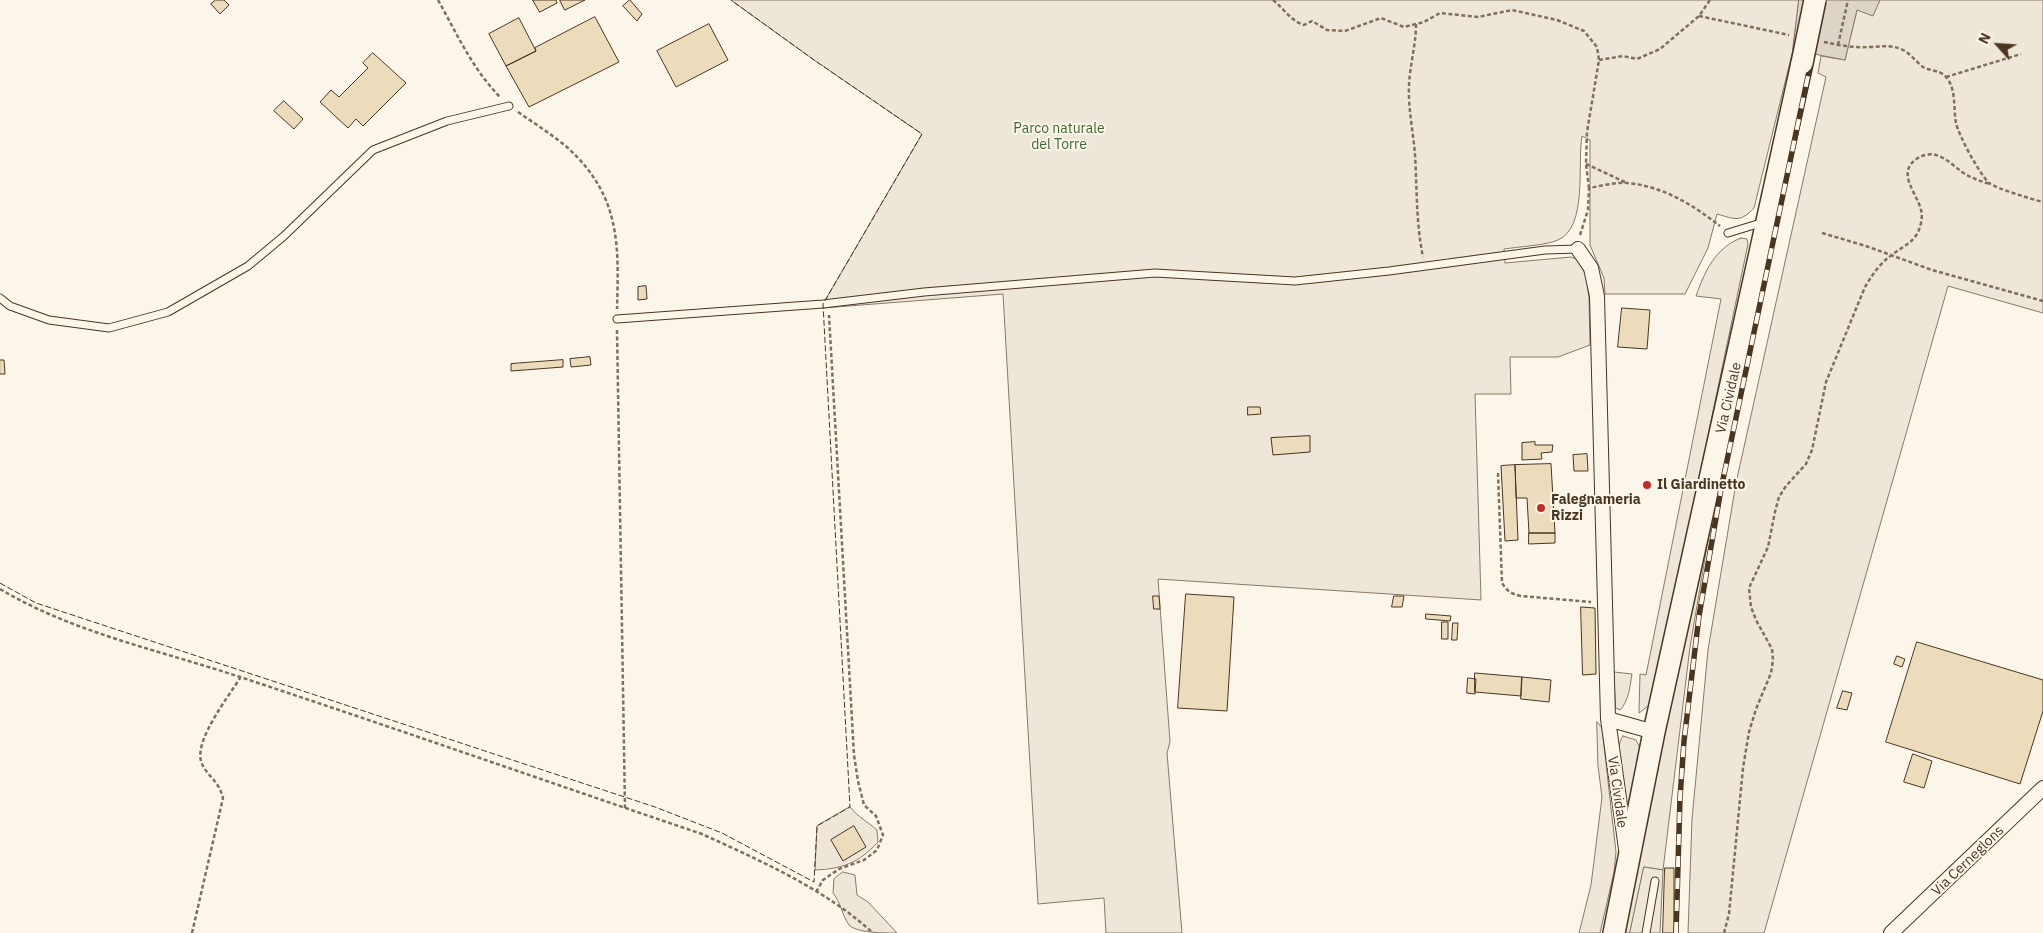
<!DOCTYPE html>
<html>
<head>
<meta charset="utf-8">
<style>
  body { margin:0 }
  #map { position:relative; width:2043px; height:933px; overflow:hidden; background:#fbf6e9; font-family:"IBM Plex Sans",sans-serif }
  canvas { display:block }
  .north { position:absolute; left:1973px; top:20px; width:50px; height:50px; -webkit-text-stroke:4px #fbf6e9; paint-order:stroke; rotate:296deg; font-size:14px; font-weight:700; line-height:20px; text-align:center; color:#4a3520 }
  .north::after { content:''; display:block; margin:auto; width:18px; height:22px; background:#4a3520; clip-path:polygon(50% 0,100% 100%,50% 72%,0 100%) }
</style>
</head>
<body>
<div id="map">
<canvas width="2043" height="933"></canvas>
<div class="north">N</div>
</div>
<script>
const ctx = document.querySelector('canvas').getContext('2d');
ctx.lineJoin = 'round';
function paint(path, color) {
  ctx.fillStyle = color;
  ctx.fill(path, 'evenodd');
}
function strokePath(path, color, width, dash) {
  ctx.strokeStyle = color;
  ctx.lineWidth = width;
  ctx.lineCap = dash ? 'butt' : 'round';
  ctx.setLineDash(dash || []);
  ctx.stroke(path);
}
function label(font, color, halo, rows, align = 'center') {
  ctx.font = font + ' "IBM Plex Sans",sans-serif';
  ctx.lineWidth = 4;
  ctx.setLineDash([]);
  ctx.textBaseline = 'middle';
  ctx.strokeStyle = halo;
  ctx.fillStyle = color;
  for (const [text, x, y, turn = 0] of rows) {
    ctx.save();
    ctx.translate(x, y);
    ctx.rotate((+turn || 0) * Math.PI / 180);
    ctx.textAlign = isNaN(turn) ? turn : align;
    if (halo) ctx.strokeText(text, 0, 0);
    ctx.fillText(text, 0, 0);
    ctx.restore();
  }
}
const green = new Path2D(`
  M731,0H1799L1793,50L1754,208C1740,223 1735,219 1717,214L1708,248L1685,294H1605L1604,278L1590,245V140L1582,136C1577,164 1588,227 1558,240C1548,245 1517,247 1504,249L1505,263L1571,257L1577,259L1586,275L1589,298L1590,345L1558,357H1510L1511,394H1475L1481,600L1158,579L1170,742L1167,753L1182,933H1106L1104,898L1038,904L1003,294L823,308V304L922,134L814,60Z
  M1880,0H2043V313L1948,286L1764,933H1688L1692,819L1708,650L1736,483L1826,77L1818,73L1821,56L1845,60L1857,10L1878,4Z
  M1741,238L1747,239L1748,244L1652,703L1639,713L1640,674L1646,675L1721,299L1696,296C1705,271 1715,248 1741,238Z
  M1717,487L1690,647L1663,870L1644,867L1630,933H1622Z
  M1614,672L1632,674C1630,685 1629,701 1620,710L1616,708Z
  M1597,722L1602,728L1616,852L1614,872L1600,933H1579L1591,885L1602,797L1598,766Z
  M1623,736L1636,740L1641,750L1628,807C1620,795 1613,747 1623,736Z
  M850,807C858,817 868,822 877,830L878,842C859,863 842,869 815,870L817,826Z
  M843,872L855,875L857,895L868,902L897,933C883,933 857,933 849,925C842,915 841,903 833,893L834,879Z`);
const parking = new Path2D(`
  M1644,867L1663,870L1660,933H1630Z`);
const water = new Path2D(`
  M1799,0H1880L1873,16L1857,10L1845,60L1793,50Z`);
const building = new Path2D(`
  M216,0H224L229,5L220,14L211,4Z
  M533,0H556L557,3L540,12Z
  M560,0H585L565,10Z
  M630,0L642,14L637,21L623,6Z
  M595,17L619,62L529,107L506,66L536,51L535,48Z
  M519,18L536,51L506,66L489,34Z
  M709,24L728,60L676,87L657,51Z
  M373,53L406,83L363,126L356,119L348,128L320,102L331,90L339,97L368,68L363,63Z
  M284,101L303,119L294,129L274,111Z
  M646,286L647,299L638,300V287Z
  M1622,308L1650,310L1647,349L1618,347Z
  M590,357L591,365L571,367L570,359Z
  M0,360H4L5,374H0Z
  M563,360V367L511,371V364Z
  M1248,407H1260L1261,414L1248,415Z
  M1310,436V452L1273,455L1271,438Z
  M1535,442V445H1553L1552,452L1541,453L1542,459L1522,460V443Z
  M1587,454L1588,471H1574L1573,455Z
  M1551,464L1555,533H1529L1527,498H1516L1515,465Z
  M1515,465L1518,540L1505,541L1501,466Z
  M1529,533H1555V543L1529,544Z
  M1186,594L1234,597L1227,711L1178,708Z
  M1153,596H1159L1160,609H1154Z
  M1394,596H1404L1402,607H1392Z
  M1581,607L1595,608L1596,674L1583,675Z
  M1426,614L1451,616L1450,621L1426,619Z
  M1442,622H1448V639H1442Z
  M1453,623H1458L1457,640H1452Z
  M1917,642L2043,680V711L2020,784L1886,742Z
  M1897,656L1905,659L1902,667L1894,664Z
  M1475,673L1522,677L1521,696L1475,692Z
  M1522,677L1551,680L1549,702L1521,699Z
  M1468,678L1476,679L1475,694L1467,693Z
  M1843,691L1852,693L1847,710L1837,708Z
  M1913,754L1932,761L1924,788L1904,782Z
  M854,826L866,847L843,861L831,840Z
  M1665,868H1674V933H1663Z`);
const path = new Path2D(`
  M438,0C457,34 473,70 501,98
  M1273,0C1284,9 1291,21 1304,25L1312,21L1327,30L1345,31L1381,18L1404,27L1424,22L1440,13L1478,17L1512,10L1557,20L1584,31L1597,47L1599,60L1587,132L1586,164L1589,188
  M1699,16L1789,35
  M1416,24C1416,45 1410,64 1409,85C1408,108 1413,131 1415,154C1417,189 1416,223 1423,257
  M1824,42C1838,45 1854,48 1869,47C1881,47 1891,44 1903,50C1911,54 1916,62 1923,67C1930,71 1938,70 1944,75C1957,86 1953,108 1956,123C1959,136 1979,173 1989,183C1995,188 2034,200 2043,202
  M1838,45L1848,0
  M1599,60L1623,56L1637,59L1660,49L1699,16L1710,0
  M1946,77L2021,54
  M518,112C535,124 553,135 568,148C620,196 619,243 617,309
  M1586,164L1625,182
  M1822,233L1866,246L1932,270L2043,301
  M1580,235L1588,210L1589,188C1601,186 1615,182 1627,183C1663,186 1693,205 1720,226
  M617,330L625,808
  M1498,473L1502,583C1507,591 1511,594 1521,596L1591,602
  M0,589C74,633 159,650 240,677C395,728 548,782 702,834C761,861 825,889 873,933
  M816,892L823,880L839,869L864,860L877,850L883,835L876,816L864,805L858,781L854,755L829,315
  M192,933L223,798C219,780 205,775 201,761C195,739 229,696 240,678
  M1724,933L1729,914L1743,768L1749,732L1756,709L1771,673L1773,660L1772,649L1756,620L1751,607L1749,588L1768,547L1775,512L1779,497L1786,486L1806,464L1812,450L1826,382L1865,287C1872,275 1880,263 1892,255C1900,248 1913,243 1918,232C1921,226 1923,216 1921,210C1917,193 1895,172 1918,158C1923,155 1930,153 1936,155C1946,158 1954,166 1962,172C1971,178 1980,181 1990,184`);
const lane = new Path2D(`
  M1728,233L1764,222
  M0,298L10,306L49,320L109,328L168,312L248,266L284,236L373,150L447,121L509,106
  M617,319L823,304L924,292L1155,273L1295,281L1389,271L1545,250L1578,249
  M1646,933L1655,881`);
const street = new Path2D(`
  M1578,249L1591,268L1597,296L1608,719L1626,849
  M1608,719L1654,732
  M1891,933L2043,788`);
const primary = new Path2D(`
  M1614,933L1654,732L1802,63`);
const rail = new Path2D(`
  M1676,933L1680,798L1684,741L1699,616L1721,489L1824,0`);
const primaryBridge = new Path2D(`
  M1802,63L1815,0`);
const fence = new Path2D(`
  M0,583L36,603L655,807L722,833L814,882L817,826L850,807L823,304L922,134L814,60L731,0`);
const markers = [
  [1647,485,5,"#c62828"],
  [1541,508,5,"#c62828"]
];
const parkNames = [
  ["Parco naturale",1059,129],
  ["del Torre",1059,145]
];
const streetNames = [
  ["Via Cividale",1729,398,-77],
  ["Via Cividale",1617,792,82],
  ["Via Cerneglons",1968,861,-44]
];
const poiNames = [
  ["Il Giardinetto",1657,485],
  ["Falegnameria",1551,500],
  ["Rizzi",1551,516]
];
paint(green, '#ede6d9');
strokePath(green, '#887966', 1);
paint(parking, '#ede7d9');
strokePath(parking, '#887966', 1);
paint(water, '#dcd4c6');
strokePath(water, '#887966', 1);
paint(building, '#ecdcbc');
strokePath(building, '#4a3520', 1);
strokePath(lane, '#4a3520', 9);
strokePath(street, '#4a3520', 16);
strokePath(primary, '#4a3520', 24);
strokePath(path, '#7f6f5c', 2.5, [4, 2.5]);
strokePath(lane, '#fbf6e9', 7);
strokePath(street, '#fbf6e9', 14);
strokePath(primary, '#fbf6e9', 21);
strokePath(rail, '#4a3520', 5.5);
strokePath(rail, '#fbf6e9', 4, [11]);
strokePath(primaryBridge, '#4a3520', 24, []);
strokePath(primaryBridge, '#fbf6e9', 21);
strokePath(fence, '#4a3520', 1, [6, 2.5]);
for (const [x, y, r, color] of markers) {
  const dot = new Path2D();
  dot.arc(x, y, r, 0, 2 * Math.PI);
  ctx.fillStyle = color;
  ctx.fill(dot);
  strokePath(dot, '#fbf6e9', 2);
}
label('14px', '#436837', '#fbf6e9', parkNames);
label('14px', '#4a3520', '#fbf6e9', streetNames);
label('bold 14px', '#4a3520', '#fbf6e9', poiNames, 'left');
</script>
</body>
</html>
